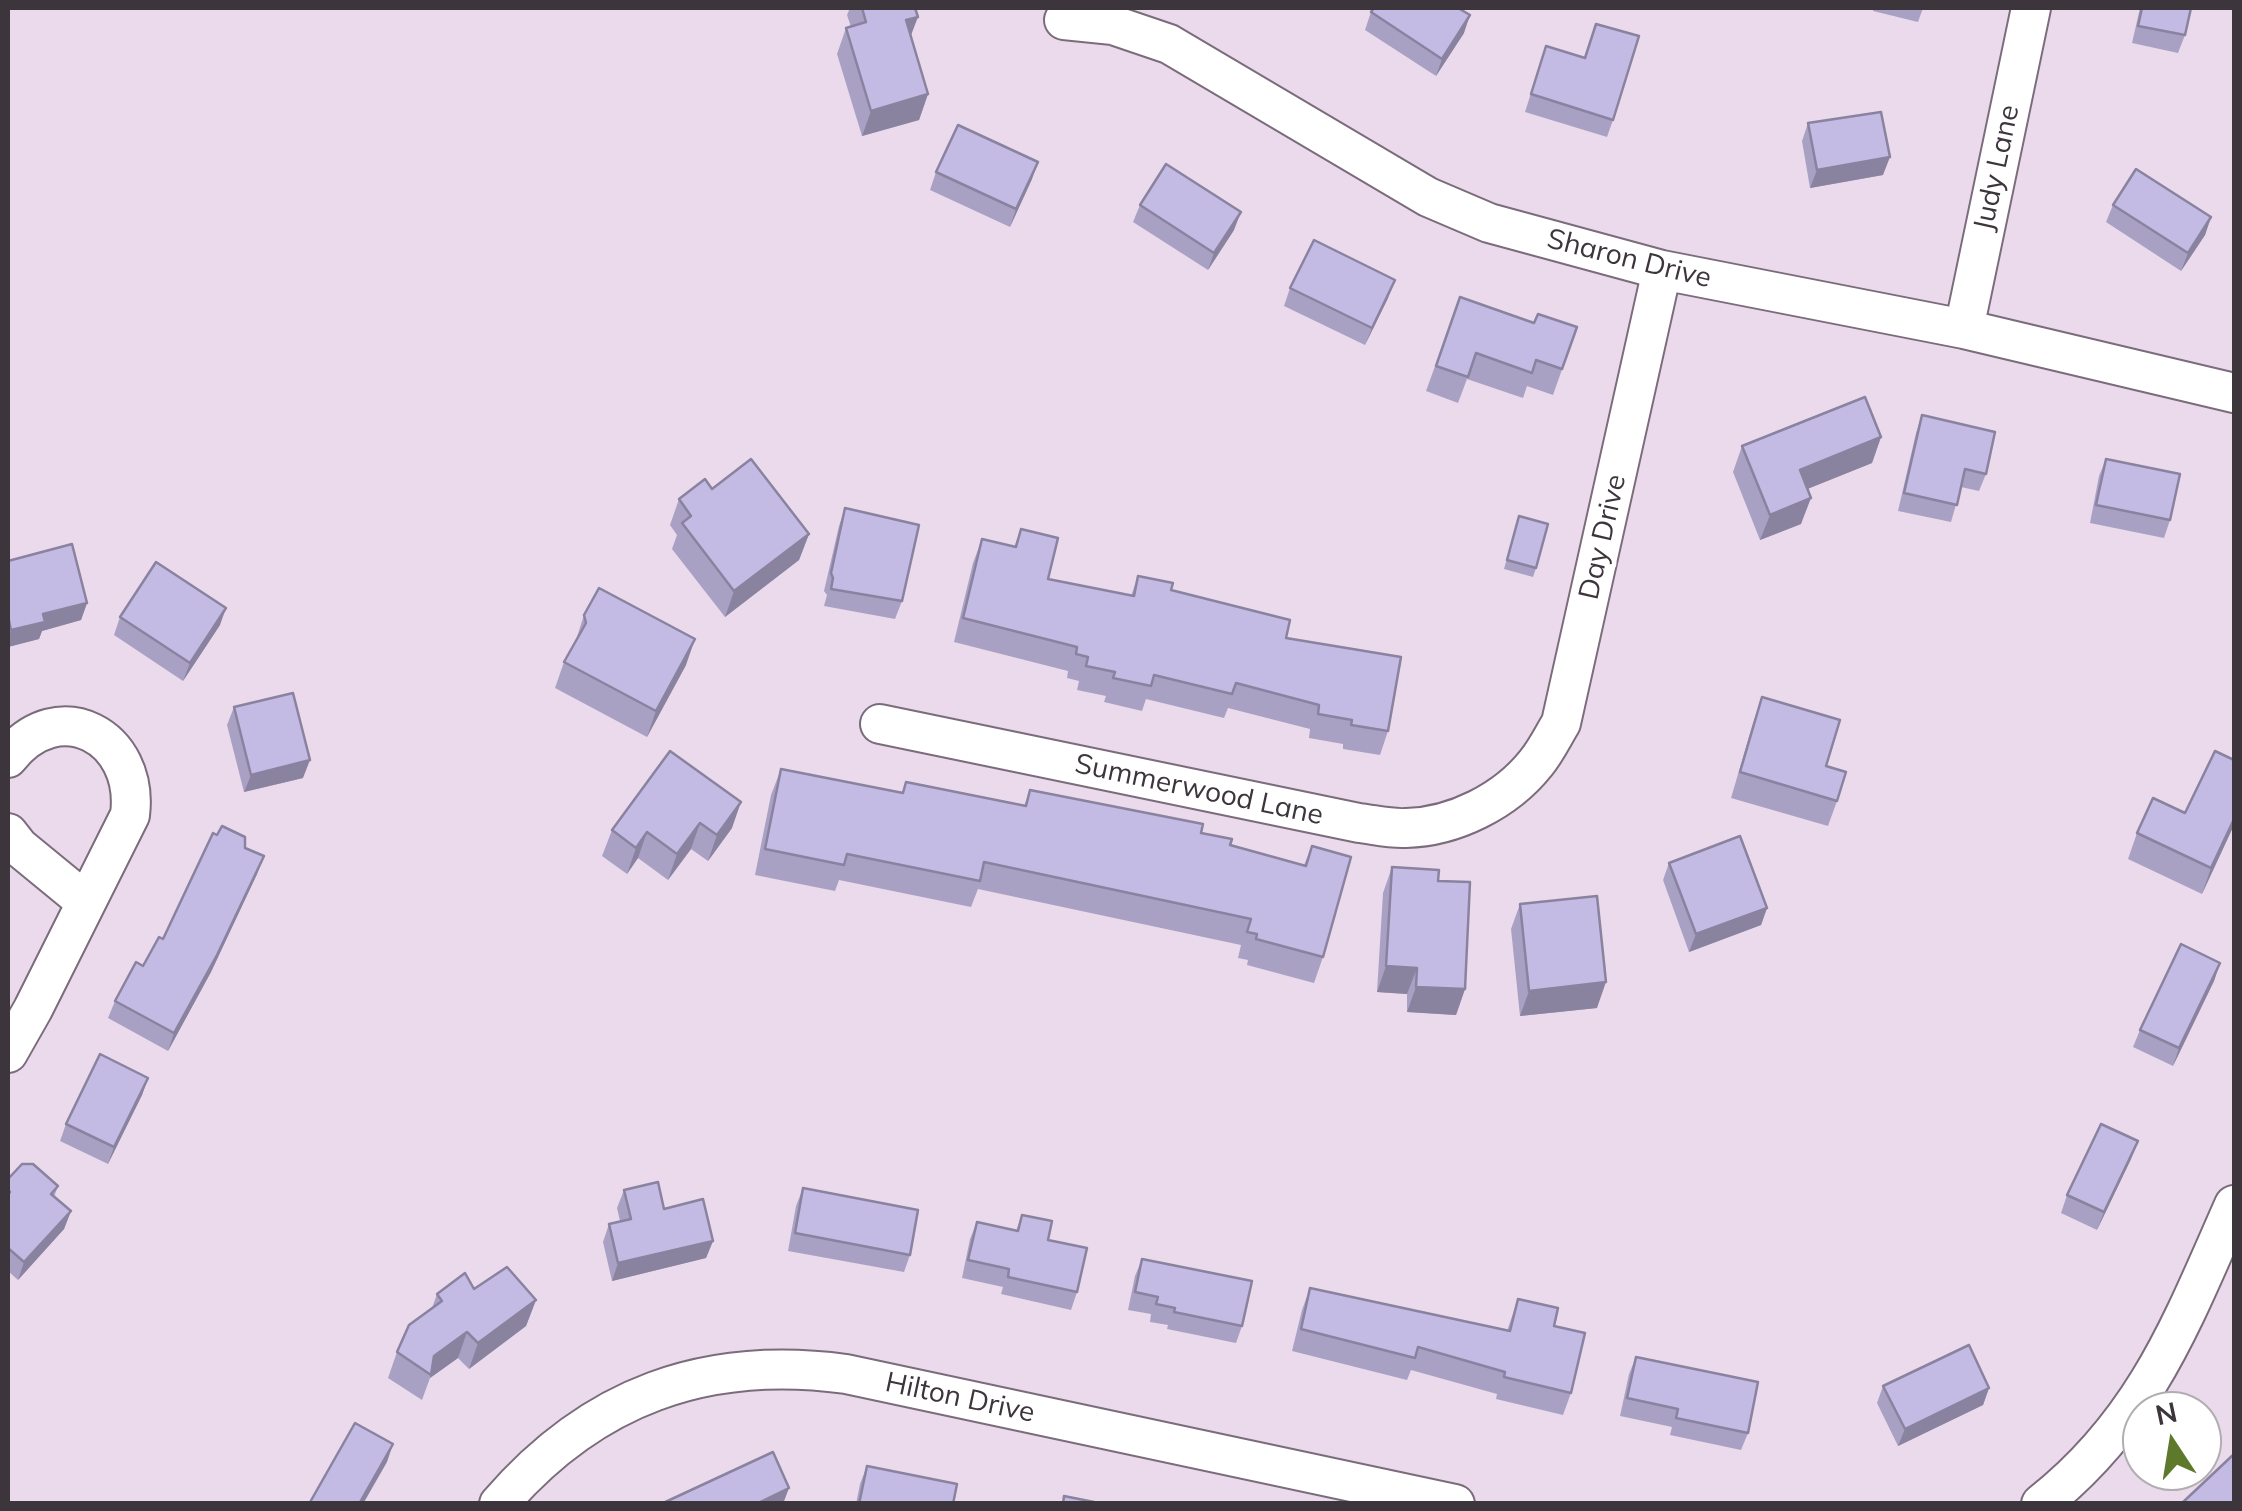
<!DOCTYPE html>
<html>
<head>
<meta charset="utf-8">
<style>
  body { margin:0 }
  #map { position:relative; width:2242px; height:1511px; overflow:hidden; background:#ebdaec; font-family:Mulish,sans-serif }
  canvas { display:block }
  .frame { position:absolute; inset:0; border:10px solid #3c353c; pointer-events:none }
  .north { position:absolute; left:2122px; top:1391px; width:100px; height:100px; box-sizing:border-box; background:#fff; border:2px solid #b1aeb1; border-radius:50%; rotate:348deg; font-size:28px; font-weight:700; line-height:40px; text-align:center; color:#3c353c }
  .north::after { content:''; display:block; margin:auto; width:35px; height:45px; background:#5f792c; clip-path:polygon(50% 0,100% 100%,50% 72%,0 100%) }
</style>
</head>
<body>
<div id="map">
<canvas width="2242" height="1511"></canvas>
<div class="frame"></div>
<div class="north">N</div>
</div>
<script>
const ctx = document.querySelector('canvas').getContext('2d');
ctx.lineJoin = 'round';
function strokePath(path, color, width, dash) {
  ctx.strokeStyle = color;
  ctx.lineWidth = width;
  ctx.lineCap = dash ? 'butt' : 'round';
  ctx.setLineDash(dash || []);
  ctx.stroke(path);
}
function paint(path, color) {
  ctx.fillStyle = color;
  ctx.fill(path, 'evenodd');
}
function label(font, color, halo, rows, align = 'center') {
  ctx.font = font + ' Mulish,sans-serif';
  ctx.lineWidth = 9;
  ctx.setLineDash([]);
  ctx.textBaseline = 'middle';
  ctx.strokeStyle = halo;
  ctx.fillStyle = color;
  for (const [text, x, y, turn = 0] of rows) {
    ctx.save();
    ctx.translate(x, y);
    ctx.rotate((+turn || 0) * Math.PI / 180);
    ctx.textAlign = isNaN(turn) ? turn : align;
    if (halo) ctx.strokeText(text, 0, 0);
    ctx.fillText(text, 0, 0);
    ctx.restore();
  }
}
const minor = new Path2D(`
  M1064,20L1113,25L1169,44L1428,197L1489,223L1662,270L1964,329L2234,393
  M1964,329L2031,8
  M880,724L1359,823C1375,825 1391,829 1406,828C1454,827 1506,801 1536,763C1546,751 1553,736 1561,723L1662,270
  M8,758C58,693 140,736 130,815L33,1009L8,1053
  M8,833L19,847L86,902
  M499,1504C592,1396 705,1355 846,1374L1455,1504
  M2041,1504C2146,1421 2182,1322 2234,1205`);
const wall = new Path2D(`
  M850,8H915L911,36L928,94L919,120L862,136L837,54L846,28L851,27L847,15Z
  M1874,8H1923L1918,22L1873,11Z
  M2140,8H2191L2185,35L2178,53L2132,43Z
  M1371,12L1464,33L1436,76L1365,30Z
  M1596,24L1613,120L1607,137L1525,112L1546,46L1585,58Z
  M1808,123L1883,175L1810,188L1802,141Z
  M936,172L1032,179L1010,227L930,190Z
  M1140,205L1234,230L1208,270L1133,222Z
  M2113,205L2211,217L2205,235L2181,271L2106,222Z
  M1290,288L1388,298L1365,345L1284,306Z
  M1460,297L1534,323L1577,327L1553,395L1527,386L1523,398L1467,379L1458,403L1426,391Z
  M1922,415L1986,474L1979,491L1961,487L1951,522L1898,511L1916,433Z
  M1881,437L1872,463L1807,489L1801,524L1760,540L1733,472L1742,446Z
  M2106,459L2170,520L2164,538L2090,523L2099,476Z
  M712,489L809,534L799,560L725,617L672,549L677,535L670,525L679,499Z
  M845,508L902,601L895,619L824,606L827,595L824,591L839,526Z
  M1516,525L1536,568L1533,577L1504,569Z
  M1021,529L1048,579L1131,596L1138,576L1286,638L1388,731L1380,755L1343,749V744L1309,738L1310,729L1228,708L1224,718L1146,699L1142,711L1104,702L1106,696L1077,690L1079,681L1067,678L1068,671L954,642L973,563L982,539L1014,547Z
  M8,561L87,603L81,620L42,631L39,639L8,647Z
  M584,615L686,665L647,737L555,688L564,662L575,643Z
  M120,617L220,625L183,681L114,635Z
  M1762,697L1826,766L1837,801L1828,826L1731,798L1753,723Z
  M234,707L303,778L244,792L227,725Z
  M670,751L732,828L708,861L691,849L668,880L638,858L627,874L602,856L612,830Z
  M2234,760V825L2202,894L2128,859L2137,833L2185,813Z
  M781,769L902,792L906,782L1024,806L1030,790L1201,833L1230,845L1304,865L1312,846L1323,957L1314,983L1247,965L1248,960L1238,958L1241,945L978,889L971,907L839,880L835,891L755,875L771,795Z
  M217,835L245,848L257,874L211,972L168,1051L108,1018L115,1001L163,939Z
  M1669,863L1767,908L1761,925L1689,952L1663,880Z
  M1392,867L1438,881L1465,989L1456,1015L1407,1012V994L1377,992L1383,893Z
  M1520,904L1597,1008L1520,1016L1511,929Z
  M2220,963L2214,981L2173,1066L2133,1047L2140,1030Z
  M148,1078L142,1095L108,1164L60,1141L66,1124Z
  M2131,1159L2097,1230L2061,1213L2067,1195Z
  M8,1179L58,1186L54,1197L71,1211L64,1229L18,1280L8,1271Z
  M803,1188L910,1255L904,1272L788,1251L796,1206Z
  M624,1190L664,1209L713,1241L706,1258L612,1281L603,1242L609,1224L620,1221L617,1208Z
  M1022,1215L1048,1240L1077,1292L1071,1310L1001,1294L1003,1287L962,1278L970,1239L977,1222L1016,1231Z
  M1142,1259L1242,1326L1236,1343L1167,1329L1168,1325L1150,1322L1151,1314L1128,1310L1135,1276Z
  M1310,1288L1507,1331L1518,1299L1554,1326L1571,1393L1563,1415L1496,1399L1497,1394L1411,1370L1407,1380L1292,1351L1302,1310Z
  M474,1289L536,1300L526,1326L469,1369L458,1358L430,1378L422,1400L388,1378L397,1352L432,1308L437,1294Z
  M1636,1357L1748,1433L1741,1450L1670,1435L1672,1427L1620,1416L1629,1374Z
  M1883,1386L1989,1388L1983,1405L1898,1446L1877,1403Z
  M867,1466L953,1504H856L860,1484Z`);
const shadedWall = new Path2D(`
  M1470,15L1464,33L1436,76L1442,59Z
  M918,17L908,43L906,20Z
  M928,94L919,120L862,136L871,111Z
  M1890,157L1883,175L1810,188L1817,170Z
  M1038,162L1032,179L1010,227L1016,209Z
  M1241,212L1234,230L1208,270L1214,253Z
  M2211,217L2205,235L2181,271L2188,253Z
  M1395,280L1388,298L1365,345L1372,328Z
  M1881,437L1872,463L1790,496L1800,470Z
  M1811,498L1801,524L1760,540L1770,515Z
  M809,534L799,560L725,617L734,591Z
  M87,603L81,620L42,631L39,639L8,647V640L11,630L43,614Z
  M226,608L220,625L183,681L190,663Z
  M695,639L686,665L647,737L656,711Z
  M310,760L303,778L244,792L251,775Z
  M741,802L732,828L708,861L717,835Z
  M2234,819V825L2202,894L2211,868Z
  M700,823L691,849L668,880L677,854Z
  M647,832L638,858L627,874L636,848Z
  M264,856L257,874L211,972L168,1051L174,1033Z
  M1767,908L1761,925L1689,952L1696,934Z
  M2220,963L2214,981L2173,1066L2179,1048Z
  M1386,966L1417,968L1407,994L1377,992Z
  M1606,982L1597,1008L1520,1016L1529,991Z
  M1416,987L1465,989L1456,1015L1407,1012Z
  M148,1078L142,1095L108,1164L114,1147Z
  M2138,1141L2131,1159L2097,1230L2104,1212Z
  M71,1211L64,1229L18,1280L24,1262Z
  M713,1241L706,1258L612,1281L618,1263Z
  M536,1300L526,1326L469,1369L478,1343Z
  M467,1332L458,1358L430,1378L434,1356Z
  M1989,1388L1983,1405L1898,1446L1905,1429Z
  M393,1444L387,1462L363,1504H359Z
  M789,1488L783,1504H756Z`);
const building = new Path2D(`
  M862,8H915L918,17L906,20L928,94L871,111L846,28L866,22Z
  M1374,8H1458L1470,15L1442,59L1371,12Z
  M2142,8H2191L2185,35L2138,26Z
  M1596,24L1639,36L1613,120L1531,94L1546,46L1585,58Z
  M1881,112L1890,157L1817,170L1808,123Z
  M958,125L1038,162L1016,209L936,172Z
  M1166,164L1241,212L1214,253L1140,205Z
  M2136,169L2211,217L2188,253L2113,205Z
  M1314,240L1395,280L1372,328L1290,288Z
  M1460,297L1534,323L1538,314L1577,327L1562,369L1536,360L1532,373L1476,353L1468,377L1436,366Z
  M1865,397L1881,437L1800,470L1811,498L1770,515L1742,446Z
  M1922,415L1995,432L1986,474L1965,469L1957,505L1904,493Z
  M751,459L809,534L734,591L682,523L691,516L679,499L705,479L712,489Z
  M2106,459L2180,474L2170,520L2096,505Z
  M845,508L919,525L902,601L831,589L833,578L831,573Z
  M1519,516L1548,524L1536,568L1507,560Z
  M1021,529L1058,538L1048,579L1134,596L1138,576L1173,583L1171,590L1290,620L1286,638L1401,657L1388,731L1351,725L1352,720L1318,714L1319,705L1236,683L1232,694L1154,675L1151,686L1113,678L1115,672L1086,666L1088,657L1076,654L1077,647L963,618L982,539L1016,547Z
  M72,544L87,603L43,614L45,622L11,630L8,616V561Z
  M156,562L226,608L190,663L120,617Z
  M599,588L695,639L656,711L564,662L586,623L584,615Z
  M293,693L310,760L251,775L234,707Z
  M1762,697L1840,720L1826,766L1846,772L1837,801L1740,772Z
  M670,751L741,802L717,835L700,823L677,854L647,832L636,848L612,830Z
  M2215,751L2234,760V819L2211,868L2137,833L2153,798L2185,813Z
  M781,769L903,793L906,782L1026,806L1030,790L1203,824L1201,833L1232,839L1230,845L1306,866L1312,846L1351,857L1323,957L1256,939L1257,934L1247,932L1251,919L984,862L980,881L847,854L844,865L765,849Z
  M222,826L245,837V848L264,856L217,955L174,1033L115,1001L136,962L143,966L159,937L163,939L213,833L217,835Z
  M1740,836L1767,908L1696,934L1669,863Z
  M1392,867L1439,870L1438,881L1470,882L1465,989L1416,987L1417,968L1386,966Z
  M1597,896L1606,982L1529,991L1520,904Z
  M2181,944L2220,963L2179,1048L2140,1030Z
  M100,1054L148,1078L114,1147L66,1124Z
  M2101,1124L2138,1141L2104,1212L2067,1195Z
  M22,1164H33L58,1186L51,1194L71,1211L24,1262L8,1248V1195L10,1192L8,1190V1179Z
  M658,1182L664,1209L703,1199L713,1241L618,1263L609,1224L631,1219L624,1190Z
  M803,1188L918,1210L910,1255L795,1233Z
  M1022,1215L1052,1221L1048,1240L1087,1248L1077,1292L1008,1277L1009,1269L968,1260L977,1222L1018,1231Z
  M1142,1259L1252,1281L1242,1326L1174,1312L1175,1308L1156,1304L1158,1297L1135,1292Z
  M507,1267L536,1300L478,1343L467,1332L434,1356L431,1375L397,1352L409,1325L442,1301L437,1294L465,1273L474,1289Z
  M1310,1288L1510,1331L1518,1299L1558,1308L1554,1326L1585,1333L1571,1393L1504,1377L1505,1372L1418,1347L1415,1358L1301,1329Z
  M1969,1345L1989,1388L1905,1429L1883,1386Z
  M1636,1357L1758,1382L1748,1433L1676,1418L1678,1409L1627,1398Z
  M355,1423L393,1444L359,1504H309Z
  M773,1452L789,1488L756,1504H661Z
  M2234,1454V1504H2181Z
  M867,1466L957,1484L953,1504H859Z
  M1064,1496L1104,1504H1063Z`);
const streetNames = [
  ["Judy Lane",1997,168,-78],
  ["Sharon Drive",1629,259,14],
  ["Day Drive",1603,537,-77],
  ["Summerwood Lane",1199,790,12],
  ["Hilton Drive",960,1398,12]
];
strokePath(minor, '#7b6c7c', 42);
strokePath(minor, '#fff', 38);
paint(wall, '#a9a1c4');
paint(shadedWall, '#8983a0');
paint(building, '#c4bbe4');
strokePath(building, '#8983a0', 2.5);
label('28px', '#3c353c', '#fff', streetNames);
</script>
</body>
</html>
